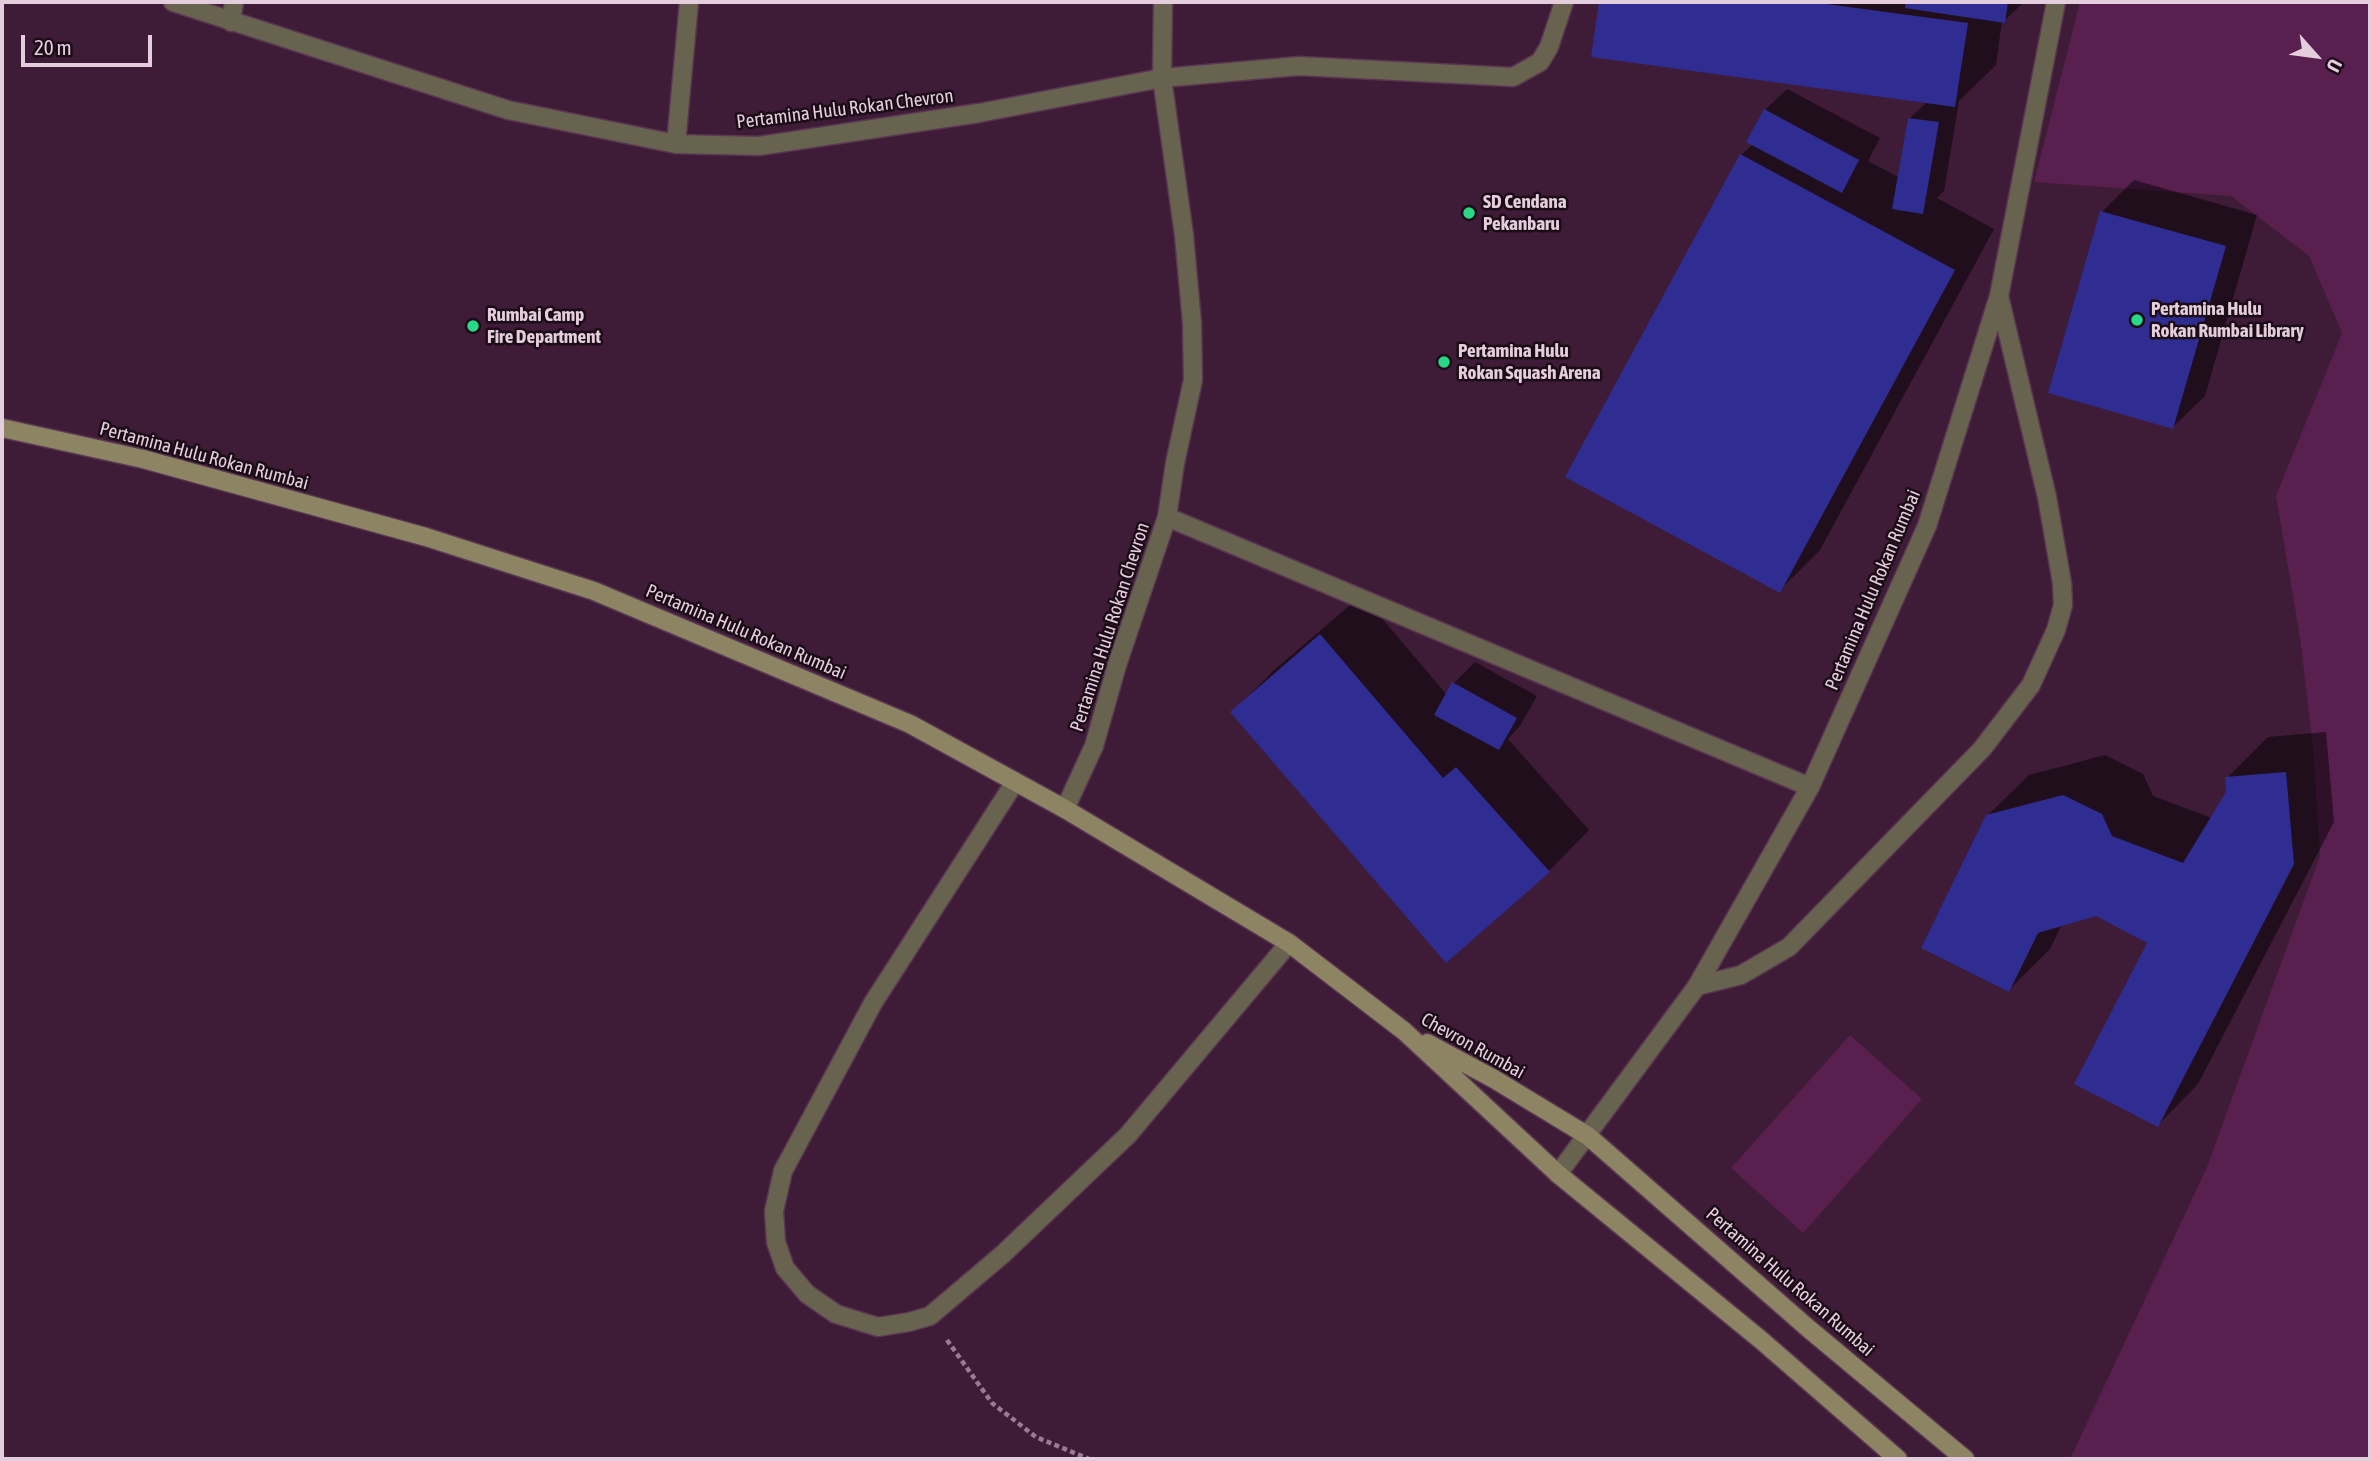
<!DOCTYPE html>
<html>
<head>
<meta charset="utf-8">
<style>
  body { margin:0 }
  #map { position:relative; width:2372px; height:1461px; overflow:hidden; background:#3e1b36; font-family:"Asap Condensed",sans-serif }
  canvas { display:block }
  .frame { position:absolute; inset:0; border:4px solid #e4cddd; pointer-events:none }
  .north { position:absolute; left:2281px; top:21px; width:70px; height:70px; -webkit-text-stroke:5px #1c0c18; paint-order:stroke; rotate:118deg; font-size:19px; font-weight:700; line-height:28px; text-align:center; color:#e4cddd }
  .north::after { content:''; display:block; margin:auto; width:24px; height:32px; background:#e4cddd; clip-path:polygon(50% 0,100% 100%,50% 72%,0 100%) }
  .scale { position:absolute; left:21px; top:35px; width:131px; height:32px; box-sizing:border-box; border:4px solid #e4cddd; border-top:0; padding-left:9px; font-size:21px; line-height:24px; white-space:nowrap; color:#e4cddd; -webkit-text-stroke:5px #1c0c18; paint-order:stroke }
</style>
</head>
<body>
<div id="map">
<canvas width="2372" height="1461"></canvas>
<div class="frame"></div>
<div class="north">U</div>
<div class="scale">20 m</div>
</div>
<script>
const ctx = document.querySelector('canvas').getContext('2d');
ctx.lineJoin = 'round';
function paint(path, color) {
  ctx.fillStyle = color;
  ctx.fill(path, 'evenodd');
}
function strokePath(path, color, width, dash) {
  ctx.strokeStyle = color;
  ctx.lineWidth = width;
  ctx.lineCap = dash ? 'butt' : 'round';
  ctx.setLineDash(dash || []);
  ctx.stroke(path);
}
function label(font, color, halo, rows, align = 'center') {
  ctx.font = font + ' "Asap Condensed",sans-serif';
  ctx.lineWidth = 5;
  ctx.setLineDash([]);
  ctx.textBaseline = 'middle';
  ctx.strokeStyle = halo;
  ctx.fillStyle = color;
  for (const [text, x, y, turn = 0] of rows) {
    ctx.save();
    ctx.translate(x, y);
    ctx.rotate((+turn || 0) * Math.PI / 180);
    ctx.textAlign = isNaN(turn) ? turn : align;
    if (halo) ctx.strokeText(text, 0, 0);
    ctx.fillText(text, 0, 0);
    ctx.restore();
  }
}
const green = new Path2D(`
  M2080,2H2370V1459H2070L2207,1167L2320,856L2313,746L2300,638L2276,496L2342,333L2309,256L2231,196L2034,182Z
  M1850,1035L1922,1099L1803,1233L1731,1168Z`);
const shadow = new Path2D(`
  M1601,2H2024L2004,21H2002L1996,65L1959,101L1944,191L1937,198L1994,229L1820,550L1779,591L1741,155L1753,144L1765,110L1787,89L1880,138L1868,161L1900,178L1910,118L1927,102L1593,56Z
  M2134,180L2257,215L2205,396L2173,427L2102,212Z
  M1362,595L1447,695L1454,683L1475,662L1537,696L1520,726L1508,739L1589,830L1549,871L1233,712L1273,671Z
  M2326,732L2334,822L2198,1084L2158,1125L2150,942L2097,914L2062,924L2050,949L2009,990L1987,816L2029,775L2105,755L2143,774L2153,796L2212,818L2228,792L2227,778L2268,737Z`);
const building = new Path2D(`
  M1599,2H1811L1968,23L1955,107L1591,57Z
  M1906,2H2008L2005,23L1905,8Z
  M1764,109L1859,160L1842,193L1746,142Z
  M1908,118L1939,122L1923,214L1892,209Z
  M1740,154L1955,270L1780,593L1565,477Z
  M2100,211L2226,246L2173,429L2048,393Z
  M1320,634L1443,778L1456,767L1550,872L1446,963L1230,712Z
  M1452,682L1517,718L1499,750L1434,715Z
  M2286,772L2294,864L2158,1127L2074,1084L2147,943L2096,916L2038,933L2009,992L1921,948L1986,815L2063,795L2102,814L2112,836L2183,863L2226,792L2225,777Z`);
const path = new Path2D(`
  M947,1340L992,1403L1036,1437L1089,1459`);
const lane = new Path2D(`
  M1167,517L1810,787
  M1697,986L1741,975L1789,947L1982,749L2031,685L2056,630L2063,605L2062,583L2047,497L1999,296`);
const street = new Path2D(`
  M173,2L508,110L676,144L759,146L979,113L1162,78L1299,66L1513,77L1540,62L1549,47L1564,2
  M231,22L234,2
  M676,144L689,2
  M1015,782L873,1003L783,1171L774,1211L776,1242L785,1268L807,1294L836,1314L878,1327L909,1322L930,1316L1003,1254L1128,1135L1289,943
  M1065,809L1094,746L1117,665L1167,517L1175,463L1193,380L1192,323L1184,235L1162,78L1163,2
  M1558,1174L1697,986L1810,787L1927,526L1999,296L2056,2`);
const secondary = new Path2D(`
  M2,428L143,459L426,537L594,591L910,724L1065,809L1289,943L1404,1031L1558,1174L1761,1340L1898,1459
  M1427,1043L1494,1079L1588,1136L1809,1329L1965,1459`);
const markers = [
  [1469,213,7,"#29d885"],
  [2137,320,7,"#29d885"],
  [473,326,7,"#29d885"],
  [1444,362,7,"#29d885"]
];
const streetNames = [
  ["Pertamina Hulu Rokan Chevron",845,109,-7],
  ["Pertamina Hulu Rokan Rumbai",204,456,15],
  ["Pertamina Hulu Rokan Rumbai",1873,590,-67],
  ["Pertamina Hulu Rokan Chevron",1110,627,-72],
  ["Pertamina Hulu Rokan Rumbai",746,632,23],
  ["Chevron Rumbai",1473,1046,29],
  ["Pertamina Hulu Rokan Rumbai",1790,1282,41]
];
const poiNames = [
  ["SD Cendana",1483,202],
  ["Pekanbaru",1483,224],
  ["Pertamina Hulu",2151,309],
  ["Rokan Rumbai Library",2151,331],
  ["Rumbai Camp",487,315],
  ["Fire Department",487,337],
  ["Pertamina Hulu",1458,351],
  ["Rokan Squash Arena",1458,373]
];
paint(green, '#591f4e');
paint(shadow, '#0007');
paint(building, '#2f2d92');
strokePath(lane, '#593751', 21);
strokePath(street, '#593751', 21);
strokePath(secondary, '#593751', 21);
strokePath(path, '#987c91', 4.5, [5, 3.5]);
strokePath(lane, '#68634f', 18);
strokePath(street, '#68634f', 18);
strokePath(secondary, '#8c8463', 18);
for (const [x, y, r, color] of markers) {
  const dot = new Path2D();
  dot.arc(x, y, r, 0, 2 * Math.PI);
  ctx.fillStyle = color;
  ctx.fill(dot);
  strokePath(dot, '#1c0c18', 2.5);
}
label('19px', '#e4cddd', '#1c0c18', streetNames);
label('bold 19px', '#e4cddd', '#1c0c18', poiNames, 'left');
</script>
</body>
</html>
